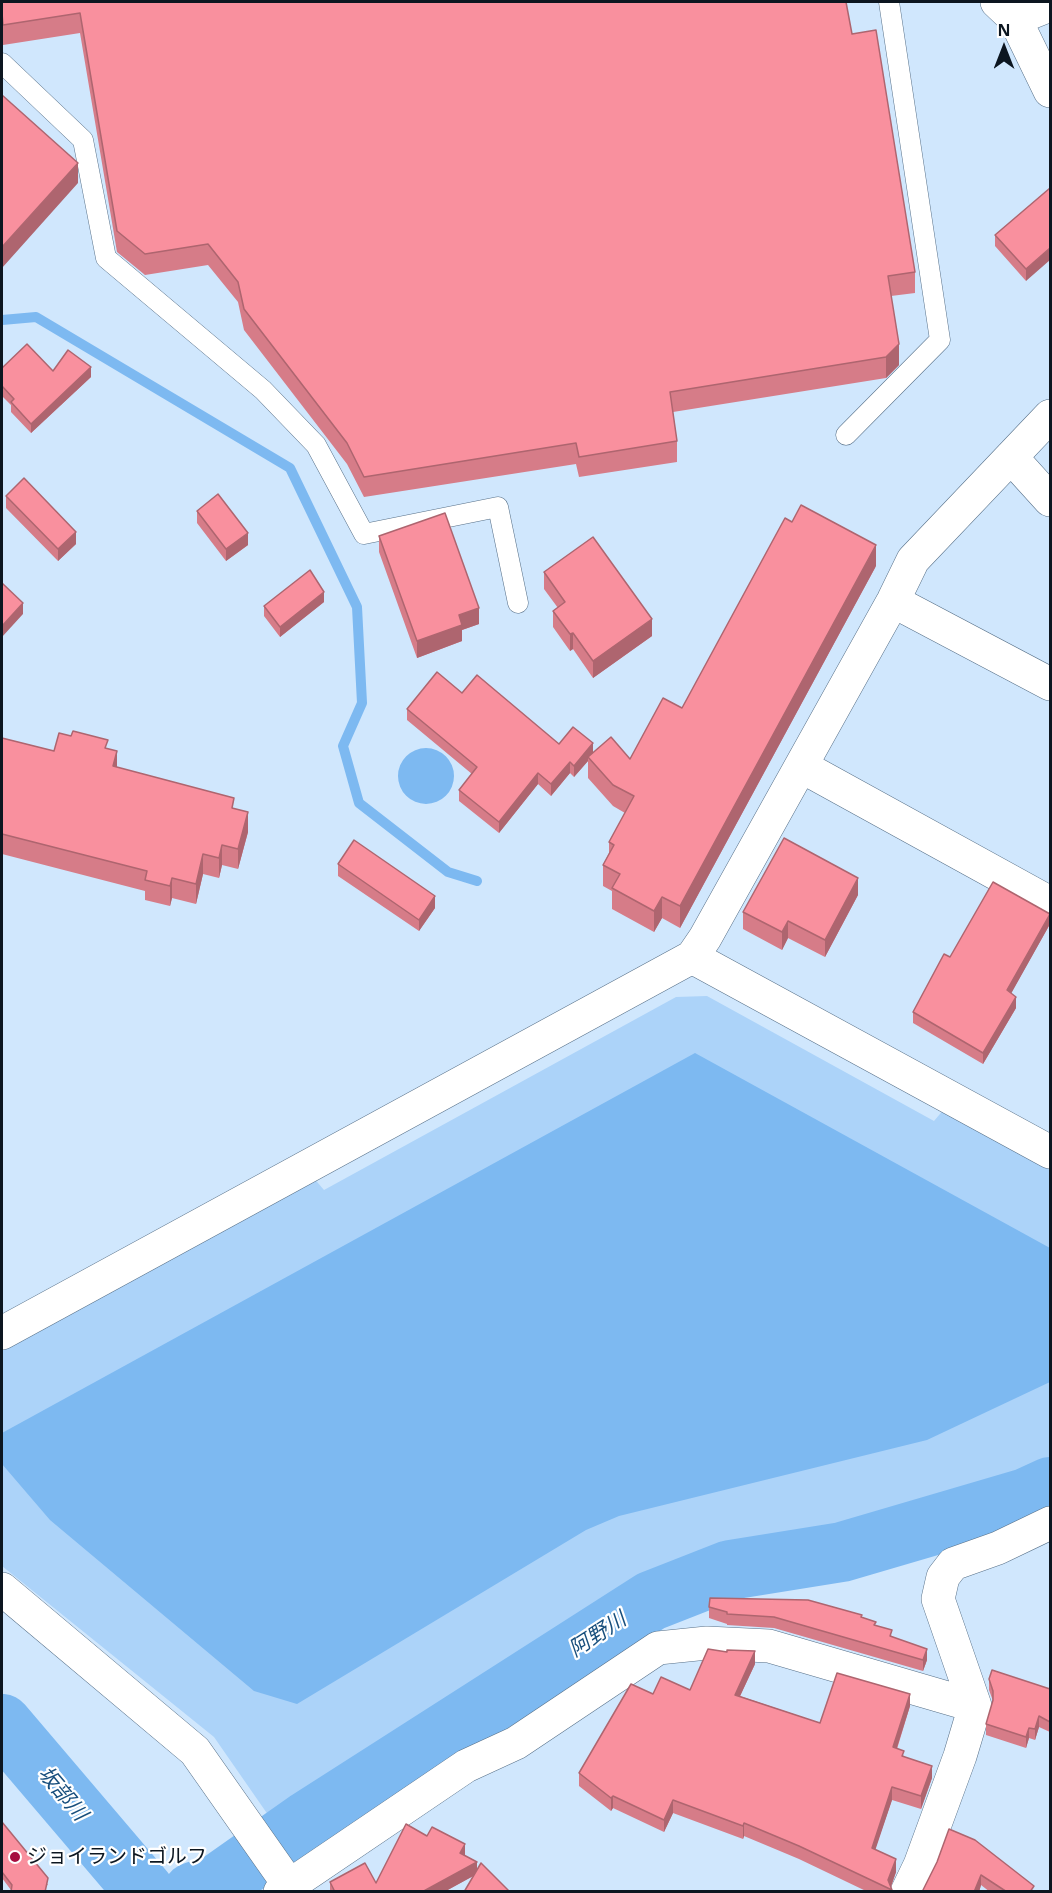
<!DOCTYPE html>
<html>
<head>
<meta charset="utf-8">
<style>
  body { margin:0 }
  #map { position:relative; width:1052px; height:1893px; overflow:hidden; background:#d0e7fd; font-family:"Noto Sans",sans-serif }
  canvas { display:block }
  .frame { position:absolute; inset:0; border:3px solid #0c1620; pointer-events:none }
  .north { position:absolute; left:974px; top:18px; width:60px; height:60px; -webkit-text-stroke:4px #fff; paint-order:stroke; rotate:0deg; font-size:16px; font-weight:700; line-height:24px; text-align:center; color:#0c1620 }
  .north::after { content:''; display:block; margin:auto; width:21px; height:27px; background:#0c1620; clip-path:polygon(50% 0,100% 100%,50% 72%,0 100%) }
</style>
</head>
<body>
<div id="map">
<canvas width="1052" height="1893"></canvas>
<div class="frame"></div>
<div class="north">N</div>
</div>
<script>
const ctx = document.querySelector('canvas').getContext('2d');
ctx.lineJoin = 'round';
function paint(path, color) {
  ctx.fillStyle = color;
  ctx.fill(path, 'evenodd');
}
function strokePath(path, color, width, dash) {
  ctx.strokeStyle = color;
  ctx.lineWidth = width;
  ctx.lineCap = dash ? 'butt' : 'round';
  ctx.setLineDash(dash || []);
  ctx.stroke(path);
}
function label(font, color, halo, rows, align = 'center') {
  ctx.font = font + ' "Noto Sans","Noto Sans JP",sans-serif';
  ctx.lineWidth = 4.5;
  ctx.setLineDash([]);
  ctx.textBaseline = 'middle';
  ctx.strokeStyle = halo;
  ctx.fillStyle = color;
  for (const [text, x, y, turn = 0] of rows) {
    ctx.save();
    ctx.translate(x, y);
    ctx.rotate((+turn || 0) * Math.PI / 180);
    ctx.textAlign = isNaN(turn) ? turn : align;
    if (halo) ctx.strokeText(text, 0, 0);
    ctx.fillText(text, 0, 0);
    ctx.restore();
  }
}
const green = new Path2D(`
  M707,996L934,1121L945,1108L1050,1165V1470L1006,1492L688,1568L620,1597L273,1822L214,1737L2,1566V1348L312,1176L324,1190L676,997Z`);
const water = new Path2D(`
  M398 776a28 28 0 1 1 56 0a28 28 0 1 1-56 0Z
  M695,1053L1050,1248V1382L927,1440L619,1516L586,1530L297,1704L254,1691L50,1520L2,1464V1433Z`);
const stream = new Path2D(`
  M2,320L36,317L290,468L357,607L362,703L343,746L359,803L448,872L477,881`);
const river = new Path2D(`
  M2,1724L145,1892
  M193,1892L219,1883L307,1821L651,1601L730,1570L842,1552L1026,1498L1050,1487`);
const lane = new Path2D(`
  M2,63L83,140L106,258L263,390L316,445L364,534L498,507L518,603
  M846,435L940,340L889,2`);
const street = new Path2D(`
  M997,2L1015,19L1050,91
  M1015,19L1050,5
  M1011,457L1050,500
  M893,601L1050,684
  M801,766L1050,903
  M692,957L705,938L893,601L913,560L1050,416
  M2,1333L692,957L1050,1152
  M2,1589L195,1751L294,1892
  M280,1892L466,1766L516,1743L658,1648L707,1643L769,1646L975,1706
  M907,1892L920,1865L960,1756L975,1706L938,1599L943,1577L953,1564L998,1548L1050,1523`);
const wall = new Path2D(`
  M2,2L852,34L915,272V293L891,296L899,365L886,378L673,412L677,441V462L579,477L576,464L364,497L347,464L244,330L238,302L208,265L145,275L117,252L80,33L3,45L2,33Z
  M1050,188L1026,281L995,246V235Z
  M2,368L53,371L91,377L31,433L11,412V405L2,396Z
  M6,496L76,544L58,561L6,508Z
  M197,511L248,545L226,561L197,523Z
  M379,536L479,624L462,630V641L417,658L379,552Z
  M876,566L680,928L662,918L654,932L612,909V891L603,886V865L609,853V842L625,813L613,806L588,778V761L574,777L570,773L551,796L538,784L499,833L459,801V790L472,774L407,720V709L462,693L559,744L593,753L630,759L682,708Z
  M544,572L652,636L593,678L573,649L570,651L553,627V611L558,608L544,589Z
  M324,602L280,637L264,616V606Z
  M2,738L54,751L108,749L117,767L234,809L248,832L238,869L222,865L219,878L203,874L196,904L172,898L170,906L145,900V891L2,854Z
  M338,864L435,908L419,931L338,876Z
  M858,895L825,957L788,938L782,950L743,929V912Z
  M1050,924L1011,993L1016,1008L983,1064L913,1023V1012L950,957Z
  M709,1607L862,1617L876,1625L927,1660L923,1671L774,1628L727,1625V1624L709,1618Z
  M755,1664L740,1696L820,1723L910,1706L897,1749L904,1756L932,1778L921,1809L892,1800L875,1849L896,1872L891,1887L892,1892H868L799,1859L744,1836L743,1839L673,1813L664,1832L613,1808L611,1811L579,1786V1773L653,1694L690,1690Z
  M989,1679L1050,1689V1732L1039,1727L1035,1740L1029,1738L1026,1748L986,1735V1724L993,1701L989,1690Z
  M2,1822L48,1885L11,1890L2,1878Z
  M949,1829L1034,1892H990L981,1885L979,1892H922L937,1862Z
  M465,1855L473,1876L444,1892H330V1882L376,1883Z`);
const shadedWall = new Path2D(`
  M78,163V183L2,268V247Z
  M1050,248V260L1026,281V269Z
  M899,344V365L886,378V357Z
  M91,367V377L31,433V424Z
  M76,532V544L58,561V549Z
  M248,533V545L226,561V549Z
  M876,545V566L680,928V906Z
  M324,592V602L280,637V627Z
  M23,603V614L2,637V626Z
  M479,608V624L462,630V641L417,658V641L459,615Z
  M652,619V636L593,678V661Z
  M573,633V649L570,651V634Z
  M593,743V755L588,757V761L574,777V766Z
  M117,751V771L113,766Z
  M570,762V773L551,796V784Z
  M538,773V784L499,833V822Z
  M248,812V832L238,869V849Z
  M222,845V865L219,878V858Z
  M203,854V874L196,904V884Z
  M172,878V898L170,906V886Z
  M858,878V895L825,957V940Z
  M435,896V908L419,931V920Z
  M662,897V918L654,932V911Z
  M1050,914V924L1007,1001V990Z
  M788,921V938L782,950V932Z
  M1016,997V1008L983,1064V1053Z
  M927,1649V1660L923,1671V1660Z
  M755,1651V1664L735,1707V1695Z
  M910,1694V1706L893,1760V1747Z
  M1039,1716V1727L1035,1740V1729Z
  M1029,1728V1738L1026,1748V1737Z
  M932,1766V1778L921,1809V1796Z
  M892,1787V1800L872,1860V1848Z
  M613,1796V1808L611,1811V1798Z
  M673,1800V1813L664,1832V1820Z
  M744,1823V1836L743,1839V1826Z
  M465,1844V1856L460,1853Z
  M896,1859V1872L890,1889L888,1880Z
  M477,1862V1874L444,1892H422Z
  M981,1875V1885L979,1892H974Z`);
const building = new Path2D(`
  M2,2H846L852,34L876,30L915,272L888,276L899,344L886,357L670,392L677,441L579,457L576,443L364,477L347,443L244,309L238,282L208,244L145,254L117,231L80,13L3,25L2,13Z
  M2,95L78,163L2,247Z
  M1050,188V248L1026,269L995,235Z
  M27,344L53,371L68,350L91,367L31,424L11,402L14,399L2,386V368Z
  M24,478L76,532L58,549L6,496Z
  M218,494L248,533L226,549L197,511Z
  M801,505L876,545L680,906L662,897L654,911L612,888L620,874L603,865L614,845L609,842L634,796L613,785L588,757L611,737L630,759L663,698L682,708L785,518L792,522Z
  M445,513L479,608L459,615L462,625L417,641L379,536Z
  M593,537L652,619L593,661L573,633L570,634L553,611L565,602L544,572Z
  M310,570L324,592L280,627L264,606Z
  M2,583L23,603L2,626Z
  M437,672L462,693L477,675L559,744L573,727L593,743L574,766L570,762L551,784L538,773L499,822L459,790L477,767L407,709Z
  M73,731L108,740L105,748L117,751L113,766L234,798L232,808L248,812L238,849L222,845L219,858L203,854L196,884L172,878L170,886L145,880L147,871L2,834V738L54,751L59,733L71,736Z
  M784,838L858,878L825,940L788,921L782,932L743,912Z
  M354,840L435,896L419,920L338,864Z
  M993,882L1050,914L1007,990L1016,997L983,1053L913,1012L944,954L950,957Z
  M710,1598L808,1600L862,1615L861,1617L876,1622L874,1625L892,1630L890,1636L927,1649L923,1660L774,1617L727,1614V1612L709,1607Z
  M708,1649L727,1652V1650L755,1651L735,1695L820,1723L837,1673L910,1694L893,1747L904,1751L902,1756L932,1766L921,1796L892,1787L872,1848L896,1859L888,1880L892,1890L799,1846L744,1823L743,1826L673,1800L664,1820L613,1796L611,1798L579,1773L631,1684L653,1694L661,1677L690,1690Z
  M992,1670L1050,1689V1722L1039,1716L1035,1729L1029,1728L1026,1737L986,1724L993,1700V1691L989,1679Z
  M2,1822L48,1878L45,1892H11L12,1885L2,1872Z
  M406,1824L427,1836L432,1827L465,1844L460,1853L477,1862L422,1892H335L330,1882L365,1863L376,1883Z
  M949,1829L975,1840L1034,1886L1030,1892H1007L981,1875L974,1892H922L937,1862Z
  M481,1863L510,1892H464Z`);
const markers = [
  [15,1857,6,"#a60d3f"]
];
const poiNames = [
  ["ジョイランドゴルフ",27,1857]
];
const waterNames = [
  ["阿野川",598,1635,-33],
  ["坂部川",62,1794,50]
];
paint(green, '#acd3f9');
paint(water, '#7db9f1');
strokePath(stream, '#7db9f1', 10);
strokePath(river, '#7db9f1', 60);
strokePath(lane, '#577088', 21);
strokePath(street, '#577088', 34);
strokePath(lane, '#fff', 20);
strokePath(street, '#fff', 33);
paint(wall, '#d67c88');
paint(shadedWall, '#ae656f');
paint(building, '#f9909e');
strokePath(building, '#ae656f', 1.5);
for (const [x, y, r, color] of markers) {
  const dot = new Path2D();
  dot.arc(x, y, r, 0, 2 * Math.PI);
  ctx.fillStyle = color;
  ctx.fill(dot);
  strokePath(dot, '#fff', 2);
}
label('20px', '#0c1620', '#fff', poiNames, 'left');
label('italic 21px', '#184f7d', '#fff', waterNames);
</script>
</body>
</html>
